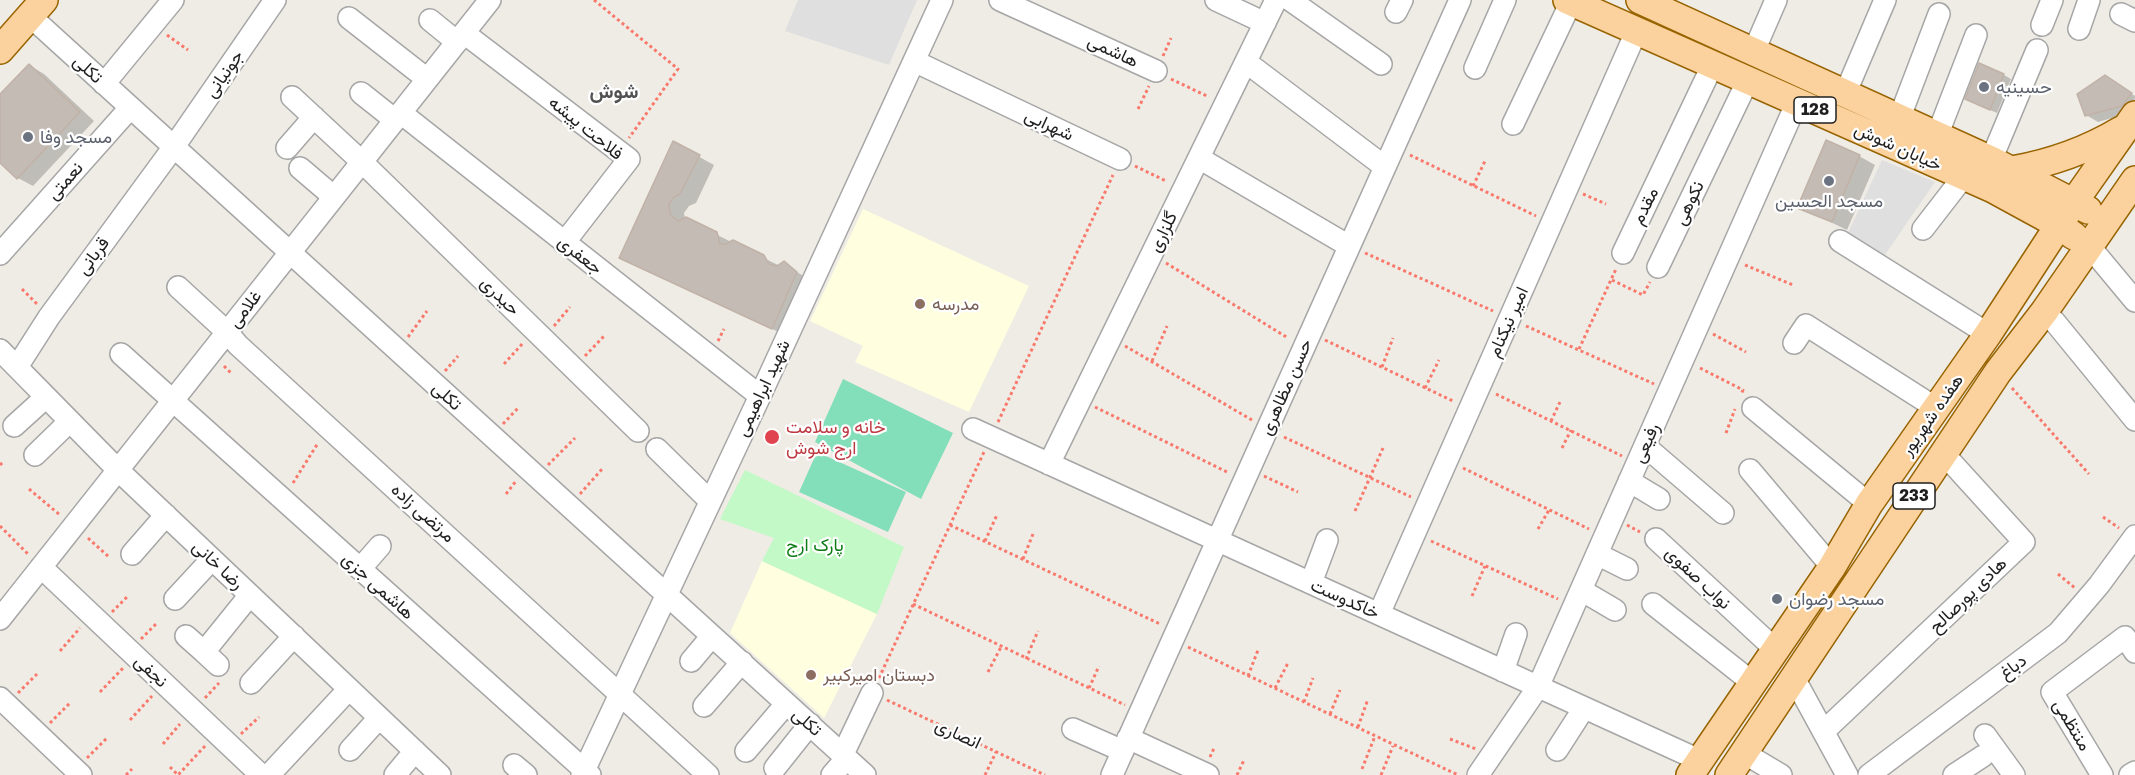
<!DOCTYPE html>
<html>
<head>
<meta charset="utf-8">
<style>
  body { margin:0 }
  canvas { display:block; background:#efece5 }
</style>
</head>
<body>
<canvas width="2135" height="775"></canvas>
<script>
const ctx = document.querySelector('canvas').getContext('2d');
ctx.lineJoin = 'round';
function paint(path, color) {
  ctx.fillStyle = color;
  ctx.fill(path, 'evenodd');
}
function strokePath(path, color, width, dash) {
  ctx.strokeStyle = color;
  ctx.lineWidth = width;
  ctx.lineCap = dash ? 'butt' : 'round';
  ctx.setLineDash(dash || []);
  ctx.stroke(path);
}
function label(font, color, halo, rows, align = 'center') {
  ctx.font = font + ' "Golos Text",Vazirmatn,sans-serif';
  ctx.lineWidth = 4.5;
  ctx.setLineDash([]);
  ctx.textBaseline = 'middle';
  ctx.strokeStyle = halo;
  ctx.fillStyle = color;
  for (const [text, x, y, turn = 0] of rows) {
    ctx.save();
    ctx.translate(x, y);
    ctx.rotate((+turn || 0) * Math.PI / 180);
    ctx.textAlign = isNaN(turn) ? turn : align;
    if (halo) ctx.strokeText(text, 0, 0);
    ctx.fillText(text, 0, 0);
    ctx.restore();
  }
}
const education = new Path2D(`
  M863,209L1029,286L969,412L855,362L863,346L810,321Z
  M762,561L877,614L824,718L730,633Z`);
const park = new Path2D(`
  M745,470L904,547L877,614L762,561L774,538L720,519Z`);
const pitch = new Path2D(`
  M843,379L953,433L921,499L815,442Z
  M817,452L906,492L888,532L799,492Z`);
const parking = new Path2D(`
  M798,0H917L889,65L785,31Z
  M1882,160L1935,182L1882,259L1846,237Z`);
const shadow = new Path2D(`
  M29,65L44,74L94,121L33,186L18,178L0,161V96Z
  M2004,75L2011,79L1997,113L1974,103Z
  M2117,84L2135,96L2133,112L2098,122L2086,115Z
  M674,143L714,165L696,203L689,206L684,213L685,219L780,266L784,263L812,282L787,336L621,257Z
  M1859,156L1875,165L1847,230L1799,207Z`);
const building = new Path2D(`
  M1979,63L2004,74L1990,110L1965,99Z
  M29,64L80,112L17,179L0,163V94Z
  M2105,75L2132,93L2122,106L2085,116L2077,94Z
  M1826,140L1860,155L1832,222L1797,208Z
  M673,141L700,155L680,194L674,197L669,204L670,214L678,221L686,217L717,232L720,244H726L733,240L764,255L769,264L777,266L784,261L797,272L772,329L619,258Z`);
const path = new Path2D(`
  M594,0L678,69L629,138
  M167,35L188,50
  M1163,56L1171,38
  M1171,79L1209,97
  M1138,109L1149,86
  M1410,155L1536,216
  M1135,166L1166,181
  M1473,186L1486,159
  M1583,194L1606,204
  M1365,253L1493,311
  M1166,263L1288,338
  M1745,265L1793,285
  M1612,280L1643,295L1650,282
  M22,289L38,305
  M554,326L570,307
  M1526,326L1654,384
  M1713,334L1746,352
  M408,337L427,311
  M1325,340L1455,402
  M718,341L724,329
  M1125,346L1252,420
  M1579,349L1616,269
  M585,356L605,335
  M1152,361L1167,326
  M504,364L523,343
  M224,366L231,373
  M1382,367L1393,338
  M1700,368L1743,390L1741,395
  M445,371L458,356
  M1425,388L1439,360
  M2012,388L2089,474
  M1496,394L1622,456
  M1095,407L1229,473
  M1551,421L1560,402
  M998,422L1113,175
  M503,424L518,408
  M1726,433L1735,409
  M1284,437L1411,497
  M1562,448L1571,430
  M0,465L3,462
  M548,465L575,438
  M1463,468L1589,529
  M1264,476L1298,492
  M293,483L318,443
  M29,489L60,515
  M506,494L516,481
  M580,494L603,468
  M1355,511L1383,448
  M2103,517L2119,528
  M950,525L1160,624
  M1627,525L1640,532
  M0,526L29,555
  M1538,529L1549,510
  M88,538L109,557
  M985,541L997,515
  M1431,541L1558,599
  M1023,559L1033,534
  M2058,574L2075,588
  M1472,596L1485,566
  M913,604L1125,705
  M112,612L128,596
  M141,639L158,622
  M1188,647L1458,775
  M60,651L80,628
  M1026,659L1038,631
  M988,672L1001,647
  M1248,676L1258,650
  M879,678L984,452
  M1089,688L1099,666
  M1275,688L1288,663
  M100,692L123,668
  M18,693L37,674
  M205,698L219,683
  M887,700L1045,775
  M1304,702L1313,678
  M1330,714L1340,690
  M130,720L152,696
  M50,723L70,703
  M1358,727L1368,699
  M241,734L259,717
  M1450,739L1476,749
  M163,744L180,724
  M1210,757L1214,748
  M87,758L108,737
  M170,767L178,775L205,746
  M1362,769L1375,736
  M126,775L132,769
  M985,775L996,752
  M1237,775L1244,760
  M1381,775L1393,746`);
const minor = new Path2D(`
  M1000,0L1156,71
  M1216,0L1265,23
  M1290,0L1381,64
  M1396,12L1402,0
  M2121,14L2135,21
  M30,16L865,775
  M349,18L427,79
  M430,20L457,42
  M2042,25L2052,0
  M2079,29L2089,0
  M464,33L629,159L564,243
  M1753,53L1776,0
  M914,61L1120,159
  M1246,62L1385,167
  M1475,68L1505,0
  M104,84L173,0
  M361,93L395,120
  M1845,94L1885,0
  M292,97L362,162L638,431
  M401,113L760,396
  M1899,119L1939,14
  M1513,124L1571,2
  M1937,136L1976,35
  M287,148L314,117
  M1199,158L1349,246
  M1991,160L2037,50
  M300,168L334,197
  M1923,229L1964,176
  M1840,241L1988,334
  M2090,247L2135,301
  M1623,253L1713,64
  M0,254L130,108
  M1658,267L1748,80
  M178,287L227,332L238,345L708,775
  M2054,321L2135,420
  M1794,343L1806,325L1936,408
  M0,350L118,470L440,775
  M121,354L590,775
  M17,367L49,317L173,148L275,0
  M1753,408L1869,504
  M14,426L46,397
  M973,429L1699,760
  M1645,446L1723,513
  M657,449L710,501
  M35,455L70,421
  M1049,464L1276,0
  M1750,470L1832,567
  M1629,481L1659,499
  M1656,539L1776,650
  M132,554L166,515
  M1597,554L1627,569
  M41,567L261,775
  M360,569L380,546
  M1311,583L1327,540
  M1581,590L1615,610
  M175,599L212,559
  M1653,604L1753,683
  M1379,614L1637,30
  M0,619L490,0
  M186,636L204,652L250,595
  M204,652L218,665
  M691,661L712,636
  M1503,671L1516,634
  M1794,678L1847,775
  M251,683L294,636
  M0,698L81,775
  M704,706L742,662
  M1073,729L1123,751
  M1824,731L2024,542L1943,453
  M1985,735L2014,775
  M1128,738L1208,775
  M350,750L379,718
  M1557,750L1584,708
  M746,751L786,704
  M1744,753L1781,775
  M843,754L872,693
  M514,765L526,775
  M775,768L810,724
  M269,775L349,689
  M395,775L415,751
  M582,775L760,396L942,0
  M832,775L847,758
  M1112,775L1460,0
  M1478,775L1538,687L1797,102
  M1869,775L2058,633L2099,585L2135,536
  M1954,775L1983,756
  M2102,775L2052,692L2125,637L2135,652
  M2130,775L2135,772`);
const major = new Path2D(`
  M1567,0L1993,189L2059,225L2074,236
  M1640,0L1991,160L2088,210
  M0,50L44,0
  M2012,170C2051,163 2086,151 2121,130
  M1690,775L1832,567L1869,504L1988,334L2074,202L2135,115
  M1729,775L1998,372L2044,312L2135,180`);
const markers = [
  [1984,87,6,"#6b7280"],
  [28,137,6,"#6b7280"],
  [1829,181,6,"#6b7280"],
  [920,304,6,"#8d6e63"],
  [772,437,8,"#e0444e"],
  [1777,599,6,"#6b7280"],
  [811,675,6,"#8d6e63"]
];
const shields = [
  [1815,110,42],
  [1914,496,42]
];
const shieldNames = [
  ["128",1815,110],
  ["233",1914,496]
];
const streetNames = [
  ["هاشمی",1113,51,25],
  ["تکلی",88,69,42],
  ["جونیانی",224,74,-55],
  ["شهرابی",1049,125,25],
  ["فلاحت پیشه",586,128,39],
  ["خیابان شوش",1898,147,24],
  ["نعمتی",65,181,-48],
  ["نکوهی",1689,203,-64],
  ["مقدم",1645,206,-64],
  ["گلزاری",1163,232,-64],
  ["جعفری",580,255,38],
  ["قربانی",93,256,-54],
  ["حیدری",500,296,44],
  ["غلامی",245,309,-52],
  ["امیر نیکنام",1508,322,-66],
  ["حسن مظاهری",1286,387,-66],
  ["شهید ابراهیمی",763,388,-65],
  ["تکلی",447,396,42],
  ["هفده شهریور",1932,415,-55],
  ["رفیعی",1646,443,-66],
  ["مرتضی زاده",423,513,42],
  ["رضا خانی",218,565,43],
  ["نواب صفوی",1698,578,43],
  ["هاشمی جزی",378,586,42],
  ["هادی پورصالح",1968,595,-44],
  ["خاکدوست",1345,599,24],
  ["دباغ",2013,667,-37],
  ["نجفی",151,671,43],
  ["تکلی",807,722,41],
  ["منتظمی",2072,725,59],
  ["انصاری",958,734,25]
];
const worshipNames = [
  ["حسینیه",1996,87],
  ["مسجد وفا",40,137],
  ["مسجد الحسین",1829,201,"center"],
  ["مسجد رضوان",1789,599]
];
const educationNames = [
  ["مدرسه",932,304],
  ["دبستان امیرکبیر",823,675]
];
const healthNames = [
  ["خانه و سلامت",786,427],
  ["ارج شوش",786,448]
];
const parkNames = [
  ["پارک ارج",815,545]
];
const neighbourhoodNames = [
  ["شوش",614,92]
];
paint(education, '#fffedf');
paint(park, '#c2f9c6');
paint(pitch, '#83deba');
paint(parking, '#dfdfdf');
paint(shadow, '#0003');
paint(building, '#c4bbb4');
strokePath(building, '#c1b2a7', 1.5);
strokePath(minor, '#a6a6a6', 24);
strokePath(major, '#986401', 30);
strokePath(path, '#f97a6d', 3, [3, 3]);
strokePath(minor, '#fff', 21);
strokePath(major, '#fbd29e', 27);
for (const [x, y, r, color] of markers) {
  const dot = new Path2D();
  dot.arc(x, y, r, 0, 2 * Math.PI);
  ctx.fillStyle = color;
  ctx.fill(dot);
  strokePath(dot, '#fff', 2);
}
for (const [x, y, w] of shields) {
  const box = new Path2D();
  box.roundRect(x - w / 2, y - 13, w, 26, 4.5);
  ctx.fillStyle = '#fff';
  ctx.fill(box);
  strokePath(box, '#1f1f1f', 1.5);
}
label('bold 16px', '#1f1f1f', null, shieldNames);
label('18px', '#1f1f1f', '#fff', streetNames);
label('18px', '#5b616d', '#fff', worshipNames, 'left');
label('18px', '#785e54', '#fff', educationNames, 'left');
label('18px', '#be3a42', '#fff', healthNames, 'left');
label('18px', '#0c7d14', '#fff', parkNames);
label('bold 20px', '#525252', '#fff', neighbourhoodNames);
</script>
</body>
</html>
